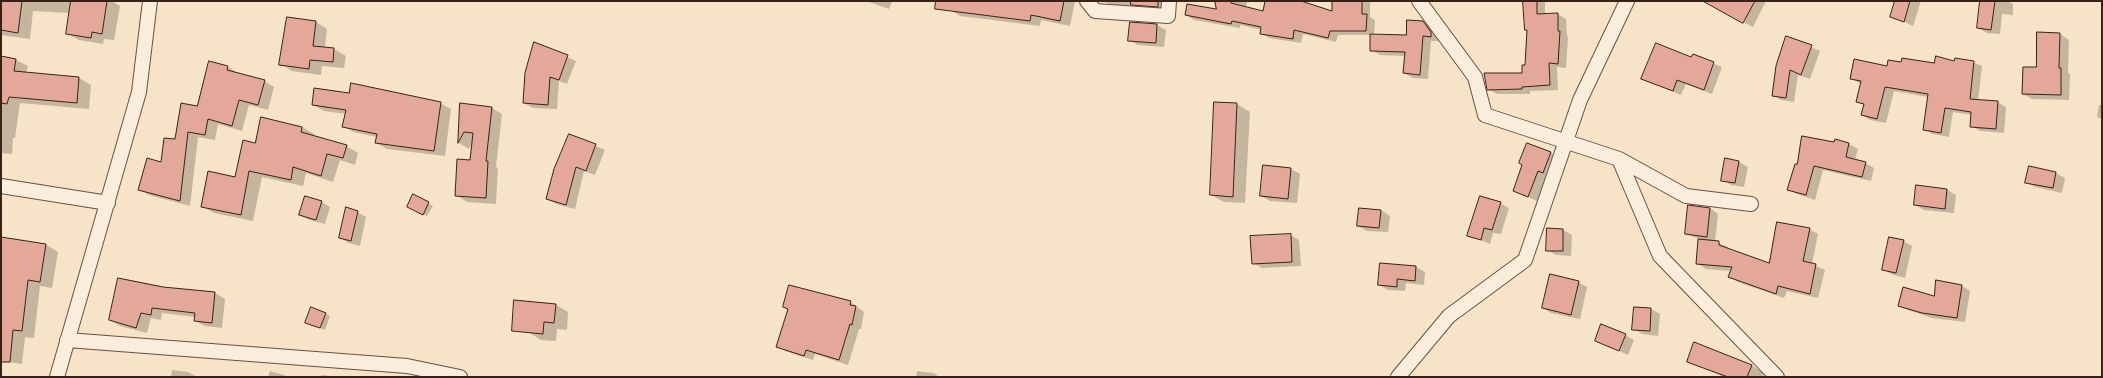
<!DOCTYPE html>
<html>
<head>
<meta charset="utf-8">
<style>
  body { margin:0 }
  #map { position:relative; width:2103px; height:378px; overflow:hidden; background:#f7e3c7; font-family:"EB Garamond",serif }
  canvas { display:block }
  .frame { position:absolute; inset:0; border:2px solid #362216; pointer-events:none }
</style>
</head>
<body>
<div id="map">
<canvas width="2103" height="378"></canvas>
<div class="frame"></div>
</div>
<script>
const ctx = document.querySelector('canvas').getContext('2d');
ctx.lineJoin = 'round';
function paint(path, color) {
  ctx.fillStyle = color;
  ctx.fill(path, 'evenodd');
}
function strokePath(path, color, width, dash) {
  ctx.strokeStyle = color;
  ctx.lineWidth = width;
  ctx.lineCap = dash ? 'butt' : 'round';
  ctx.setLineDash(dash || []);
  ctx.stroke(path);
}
const shadow = new Path2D(`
  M1,1H112L120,6L114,40L104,39L103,44L79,40L67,33L70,13L33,11L30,39L1,35Z
  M333,1H351V2H335Z
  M866,1H892L889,9Z
  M951,1H1075L1070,26L1041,20L1040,26L960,16L950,10Z
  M1104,1H1166L1167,11L1110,5Z
  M1216,1H1247L1246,8L1264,12L1266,1H1300L1333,12V1H1370V17L1375,20L1374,35L1407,36L1423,22L1432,28L1440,38L1439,41H1431L1428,79L1413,78L1404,73L1406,56L1380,55L1371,50V35H1338L1336,42L1303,34L1301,43L1269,38L1261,33L1262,30L1240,25V28L1194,20L1186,15L1217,10Z
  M1524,1H1545V14H1557L1566,19L1567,36L1568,37L1566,68L1557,67L1558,90L1530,91V94H1497L1488,89L1523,74L1526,66L1528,31L1526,30Z
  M1719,1H1766L1753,27L1724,12Z
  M1896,1H1921L1913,26L1891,16Z
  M1981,1H2007L2013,4V15L2002,14L2000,34L1987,33L1978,28Z
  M316,22L327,29L325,48L334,49L346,56L344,68L322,66L321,75L292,71L281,64Z
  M1157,25L1166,30L1164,47L1138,45L1129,40Z
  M2060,34L2069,40L2068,73L2070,74L2069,100L2032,99L2023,94L2037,68Z
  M1787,37L1820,51L1810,79L1798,75L1794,102L1781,100L1773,95Z
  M534,43L576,61L567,84L559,81L557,109L533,108L524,103Z
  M1693,55L1722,67L1712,94L1686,84L1681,95L1643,79L1692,58Z
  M1,57L16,60L28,66L26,73L79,78L91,85L89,109L20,103L15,138H13L12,154L1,153Z
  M1973,62L1982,66L1978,101L1997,102L2006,107L2004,133L1980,131L1971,126L1972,115L1953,112L1949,137L1933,134L1924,129L1928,97L1894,91L1886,123L1870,120L1862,115L1864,105L1857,101L1861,84L1852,79L1902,63Z
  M228,67L238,73L264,81L274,87L268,110L249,105L242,131L218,124L215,140L198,137L190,206L149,195L139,189L162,163L198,107Z
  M350,94L440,103L451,109L445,156L387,149L376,143L377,137L354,132L343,126L346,114L324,111L313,105Z
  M1215,103L1237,104L1250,112L1245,203L1224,202L1211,195Z
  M461,104L492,108L502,114L496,167L498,168L496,204L467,202L456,195L471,161L473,141L469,149L459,143Z
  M2099,105H2102V119L2097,117Z
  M262,118L302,127L314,134V137L346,146L358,153L355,165L340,160L333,182L306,173L303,186L262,177L253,221L214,213L202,206L236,178L256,144Z
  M570,135L605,150L595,175L584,171L575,209L556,204L548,199Z
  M1835,140L1849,144L1858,149L1855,160L1865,163L1874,168L1871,181L1823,170L1815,200L1797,194L1788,189L1835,143Z
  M1550,153L1559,158L1547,175L1537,201L1514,191Z
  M1739,162L1748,167L1744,187L1731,185L1722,180Z
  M1264,166L1291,169L1300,174L1297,203L1270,201L1261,196Z
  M2056,173L2065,178L2062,193L2035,187L2026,182Z
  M1917,187L1947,190L1956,195L1954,213L1924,210L1915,205Z
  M413,196L433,206L427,216L412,209Z
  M321,202L330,207L325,224L309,220L300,215Z
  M1500,203L1509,208L1501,234L1493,233L1490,244L1468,235Z
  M1710,208L1718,214L1715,242L1728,247V249L1770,264L1809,229L1818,234L1812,264L1825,270L1818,298L1787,291L1784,298L1738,282L1729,276L1731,271L1706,269L1697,263L1699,239L1686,234Z
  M1381,210L1390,216L1388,232L1367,231L1358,226Z
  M357,212L366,217L360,246L349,243L340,238Z
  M1548,229L1563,230L1572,235L1571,256L1556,255L1547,250Z
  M1290,235L1299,240L1301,266L1262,268L1253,263Z
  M1,238L45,244L58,252L52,288L40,286L34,338L25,337L22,364L1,361Z
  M1903,241L1912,246L1905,278L1891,274L1883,269Z
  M1381,264L1416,267L1425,272L1424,285L1406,283L1405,291L1388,290L1379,285Z
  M1578,282L1587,287L1580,319L1551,313L1543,308Z
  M1962,286L1970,291L1965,322L1932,318L1908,310L1899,305L1934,298Z
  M163,288L215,293L225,299L222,328L205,326L195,321V317L162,313L161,320L151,318L147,333L120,326L110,320Z
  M850,302L864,312L861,329H859L848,365L815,354L813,360L785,351L777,346Z
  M556,305L568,312L567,330L557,329L556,341L541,340L528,332Z
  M312,308L330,316L325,330L311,325Z
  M1651,309L1660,314L1658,336L1642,334L1634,329Z
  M1625,335L1634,340L1628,355L1596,340Z
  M1688,361L1751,365L1764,373L1762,377H1724Z
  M172,370L188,372L197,377H171Z
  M270,371L284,375L287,377H268Z
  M917,371L933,373L937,375V377H916Z
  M321,375L339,377H321Z`);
const building = new Path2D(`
  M1,1H22L18,33L1,30Z
  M71,1H107L102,34L92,32L91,38L66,34Z
  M936,1H1064L1060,21L1031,15L1030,21L935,9Z
  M1131,1H1158V7L1131,5Z
  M1215,1H1231V3L1263,11L1265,1H1301L1332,11V1H1362V14H1367L1366,31H1330L1328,38L1294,30L1293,39L1260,34L1261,27L1232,21L1231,24L1185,15L1187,4L1216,9Z
  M1523,1H1537V14L1558,13V31H1560L1558,64L1549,63L1550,85L1522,87V89L1487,90L1484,73H1522V65H1525L1527,30H1525Z
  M1703,1H1755L1743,23Z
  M1895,1H1910L1904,22L1890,17Z
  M1980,1H1995L1991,30L1977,28Z
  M287,17L316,21L313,46L334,48L333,62L310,60L309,69L279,65Z
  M1407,20L1423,21L1431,32V37L1423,36L1420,75L1403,73L1405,52L1370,51V34L1406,35Z
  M1130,22L1157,24L1156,43L1128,41Z
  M2037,32L2060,33L2059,68H2061V95L2022,94L2023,67H2036Z
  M1786,36L1812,45L1801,75L1790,70L1786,98L1772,96L1776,66Z
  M534,42L568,55L559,80L550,77L548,105L523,103L525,73Z
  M1656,43L1691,57L1693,54L1714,62L1704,90L1677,80L1673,91L1641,79Z
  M1,56L16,59L14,71L79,77L77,103L9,97L7,104L1,103Z
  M1936,56L1954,61L1955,58L1974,61L1970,99L1998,101L1996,129L1970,127L1971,112L1945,108L1941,133L1923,130L1928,94L1885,87L1877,119L1861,115L1864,104L1856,102L1861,81L1850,79L1854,59L1887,66L1888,60L1901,62L1902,58L1934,63Z
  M209,61L228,66L227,70L265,80L258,105L239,100L232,126L208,119L205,135L188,132L180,201L138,190L147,158L161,162L164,138L175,139L181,103L197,106Z
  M351,83L441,102L434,151L375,143L377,134L342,127L346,110L312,105L314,88L349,93Z
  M1214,102L1237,103L1233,197L1210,195Z
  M460,103L492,107L486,161H488L486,198L455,196L457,159L470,160L473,133L464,132L458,143Z
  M261,117L302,127L301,132L347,145L343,158L327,154L321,176L293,167L291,180L249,171L241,215L201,207L208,171L235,177L243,140L255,143Z
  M569,134L596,144L586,171L576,167L566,205L546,199L554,169Z
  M1802,136L1834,142L1835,139L1849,143L1846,157L1866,162L1862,177L1814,166L1806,195L1787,190L1795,164H1797Z
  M1527,143L1551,152L1543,173L1538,171L1528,197L1513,191L1522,165L1519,163Z
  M1725,158L1739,161L1735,183L1721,181Z
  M1263,165L1291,168L1288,199L1260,196Z
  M2029,166L2056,172L2053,188L2025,183Z
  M1916,185L1947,189L1945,209L1914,205Z
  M413,194L429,202L423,215L407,207Z
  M305,196L322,201L316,220L299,215Z
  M1480,196L1501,202L1492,230L1484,228L1481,240L1467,236Z
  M1688,205L1710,208L1707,237L1685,234Z
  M346,207L358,211L351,241L339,238Z
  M1359,208L1381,210L1379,228L1357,226Z
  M1777,222L1810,228L1803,261L1816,264L1810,294L1778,286L1776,294L1728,277L1732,267L1696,264L1698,239L1719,241V245L1769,263Z
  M1547,228L1563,229V251H1546Z
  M1291,234L1292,262L1252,264L1250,236Z
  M1,237L46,244L40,282L28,280L22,331L13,330L10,362H1Z
  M1889,237L1904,240L1896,273L1882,270Z
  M1380,263L1416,266L1415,281L1397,279V287L1378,285Z
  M1550,274L1579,281L1571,315L1542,308Z
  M118,278L163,287L215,292L212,323L194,321L195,313L152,308L151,315L141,313L136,328L109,320Z
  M1936,280L1962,285L1957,318L1922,313L1898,306L1903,287L1934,296Z
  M789,285L851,301L850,305L856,306L852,325L850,324L839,360L806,350L804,356L776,347L788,309L783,307Z
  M514,300L556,304L554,323L544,322L543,334L512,331Z
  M311,307L326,313L320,328L305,323Z
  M1634,307L1651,308L1650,331L1632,330Z
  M1601,324L1626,334L1619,351L1595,341Z
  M1694,342L1752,365L1747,377H1728L1687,362Z`);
const street = new Path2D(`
  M1087,1L1095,11L1168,16L1169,1
  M1419,1L1475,77L1485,115L1619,159L1660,256L1777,377
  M1619,159L1686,196L1751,204
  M1,186L108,203
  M67,340L407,366L460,377
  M57,377L139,92L150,1
  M1398,377L1449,316L1525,260L1580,100L1627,1`);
paint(shadow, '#0003');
paint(building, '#e4a89b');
strokePath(building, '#362216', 1);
strokePath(street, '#665242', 16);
strokePath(street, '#faeddb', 14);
</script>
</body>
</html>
